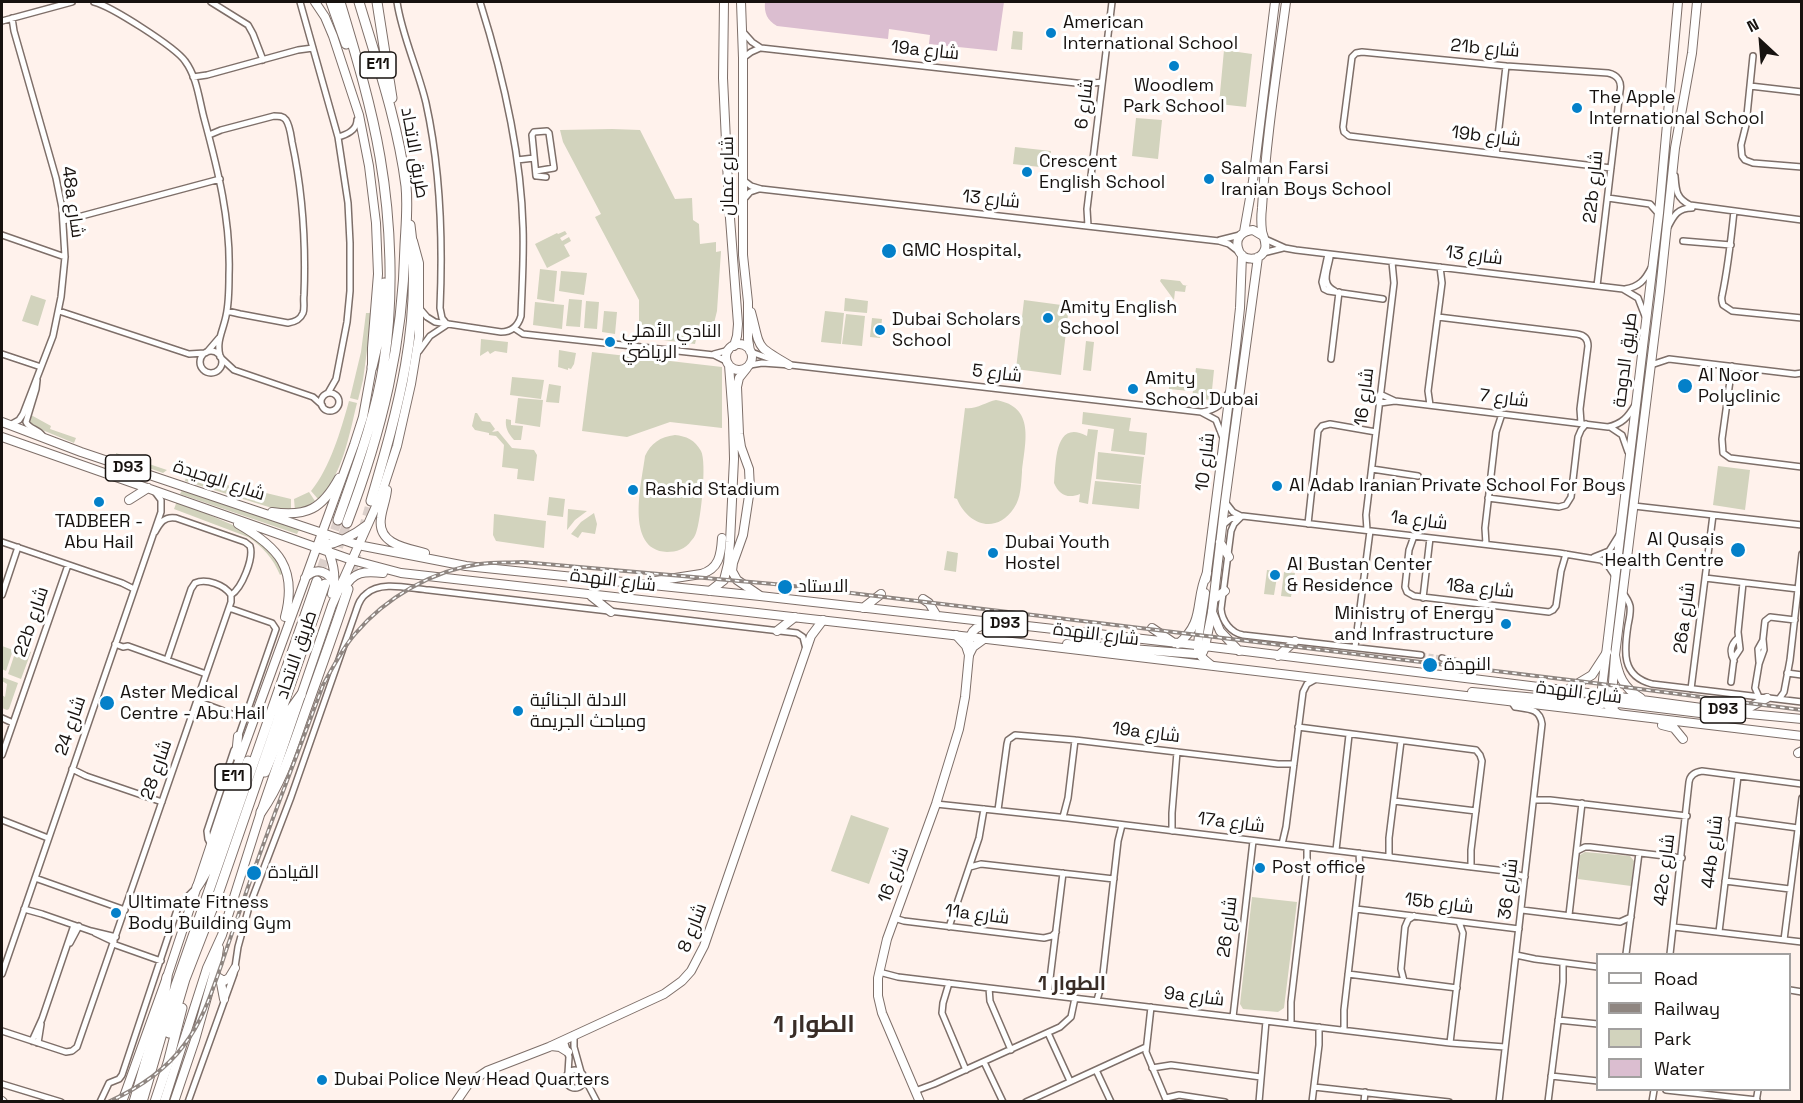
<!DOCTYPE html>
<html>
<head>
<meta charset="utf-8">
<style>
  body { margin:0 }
  #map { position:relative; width:1803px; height:1103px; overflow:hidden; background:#fff2ec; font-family:"Space Grotesk",sans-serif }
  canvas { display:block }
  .frame { position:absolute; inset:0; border:3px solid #17120f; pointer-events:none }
  .legend { position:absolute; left:1596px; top:953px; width:195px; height:138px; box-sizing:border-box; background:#fff; border:2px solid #a2a09f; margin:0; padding:8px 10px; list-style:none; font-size:18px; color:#17120f }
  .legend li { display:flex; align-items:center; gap:12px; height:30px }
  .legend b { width:30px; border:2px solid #a2a09f }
  .north { position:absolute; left:1731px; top:12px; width:60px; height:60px; -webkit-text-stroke:4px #fff; paint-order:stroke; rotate:334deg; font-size:16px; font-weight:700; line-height:24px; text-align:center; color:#17120f }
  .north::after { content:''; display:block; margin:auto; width:21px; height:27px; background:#17120f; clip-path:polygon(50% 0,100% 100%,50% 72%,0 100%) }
</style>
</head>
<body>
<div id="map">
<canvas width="1803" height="1103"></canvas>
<div class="frame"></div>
<ul class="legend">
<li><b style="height:8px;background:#fff"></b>Road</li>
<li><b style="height:8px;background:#8f8681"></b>Railway</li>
<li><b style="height:16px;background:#d2d3bd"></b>Park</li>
<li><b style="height:16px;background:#dbbed0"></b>Water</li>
</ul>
<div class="north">N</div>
</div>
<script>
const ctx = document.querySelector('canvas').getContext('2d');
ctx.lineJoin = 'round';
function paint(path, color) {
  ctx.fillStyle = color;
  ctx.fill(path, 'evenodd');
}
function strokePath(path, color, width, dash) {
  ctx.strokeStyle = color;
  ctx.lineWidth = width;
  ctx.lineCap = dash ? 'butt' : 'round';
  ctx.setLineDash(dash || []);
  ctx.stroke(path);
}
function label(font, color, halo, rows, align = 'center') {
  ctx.font = font + ' "Space Grotesk",Cairo,sans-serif';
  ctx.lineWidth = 6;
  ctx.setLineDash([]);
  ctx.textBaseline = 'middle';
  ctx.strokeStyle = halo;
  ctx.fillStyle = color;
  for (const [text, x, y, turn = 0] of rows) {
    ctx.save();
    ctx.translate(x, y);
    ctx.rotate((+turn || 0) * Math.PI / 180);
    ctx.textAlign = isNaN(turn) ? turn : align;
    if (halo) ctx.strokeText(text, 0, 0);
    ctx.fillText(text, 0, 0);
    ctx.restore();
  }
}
const green = new Path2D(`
  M1013,31L1023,32L1022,50L1011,49Z
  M1224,50L1252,54L1246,107L1219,104Z
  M1136,118L1162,120L1158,159L1132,156Z
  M612,129L640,130L675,199L692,198L693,220L699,224L700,244L716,242V252L721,251L717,311L714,323L700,322L695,344L639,337V300L595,217L601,214L563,142L560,130Z
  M1015,147L1051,151L1049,168L1013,164Z
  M565,231L567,234L560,238L562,241L569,237L571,241L564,245L570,256L547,268L535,244L557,233L558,234Z
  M540,269L557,271L554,302L537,299Z
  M561,271L587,273L584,295L559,291Z
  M1161,279L1180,281L1183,285L1188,286H1186L1185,292L1175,291L1174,300L1160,281Z
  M31,295L46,300L38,326L22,321Z
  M845,298L868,301L867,313L844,311Z
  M569,299L582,300L580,327L566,326Z
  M1024,300L1069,306L1061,375L1016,369Z
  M586,301L599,302L597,329L584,328Z
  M535,302L564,305L562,329L533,325Z
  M604,311L617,312L615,334L602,332Z
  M825,311L844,313L841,344L821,342Z
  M366,313H372L363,380L358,400L350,398L361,352Z
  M846,314L865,316L862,346L842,344Z
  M872,318L882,319L880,338L870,337Z
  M481,339L508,342L507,353L495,351L490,354L488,351L480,356Z
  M1086,341L1094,342L1091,371L1083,370Z
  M559,350L576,353L574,364L571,369L568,368V370L558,367Z
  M592,352L722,367V428L670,422L627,437L582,431Z
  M1196,368L1214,370L1211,400L1192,398Z
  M512,377L544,380L541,399L510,395Z
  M1170,381L1190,382L1189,391L1169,389Z
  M549,384L561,386L559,403L546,402Z
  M518,398L543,400L540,427L515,423Z
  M996,400C1036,407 1025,442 1022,472C1021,484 1021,498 1014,508C996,535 968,525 957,499L954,498L965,408C975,410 986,402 996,400Z
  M349,401L357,403C349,435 343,475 318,499L311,491C330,468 341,430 349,401Z
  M1083,412L1131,418L1129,431L1147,433L1145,455L1111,451L1114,429L1082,424Z
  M475,413H477L482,421L490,422L495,429L492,432L498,431L512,448L534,450L537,455L534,481L517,479L518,469L502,467L504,445L496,436L489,435V433L475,430L472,426Z
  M31,415L51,426L50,429L76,438L74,443L30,425L27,419Z
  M506,419L511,420V425L523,426L521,440H514C508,433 505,428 506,419Z
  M1088,429L1098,430L1088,504L1079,502L1080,494C1068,499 1059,495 1054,483C1056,464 1054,418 1087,436Z
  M675,435C686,436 695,440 701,451C707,462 701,520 696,533C695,536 693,539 691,541C686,549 676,552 667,552C624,550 642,482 645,456C651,443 660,437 675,435Z
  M1098,452L1144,457L1141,484L1096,479Z
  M116,453L167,470L163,473L135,463L116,454Z
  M1718,466L1750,470L1745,510L1713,505Z
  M186,477L212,483L241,487L291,499V511L272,508L185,481Z
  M1095,481L1141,485L1139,509L1092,504Z
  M182,490L287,525L299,530L297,534L180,494Z
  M309,492L315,501L312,503V505L295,511L294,499Z
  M549,497L565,499L563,517L547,515Z
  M177,501L242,529L270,548L284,573L280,575C273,558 263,547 248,537L174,509Z
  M568,509L587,511L575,520L567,530Z
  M594,513L597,524L595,534L582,532L578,538L571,534L581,522Z
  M494,514L546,521L544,548L496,541L493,535Z
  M947,551L958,553L956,572L944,570Z
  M1267,570L1278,571L1274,595L1264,594Z
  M1284,572L1295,573L1291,597L1281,596Z
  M2,646L13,650L6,671L2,669Z
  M17,647L31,652L21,679L8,674Z
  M2,677L18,683L9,709L7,710L2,708V695L5,697L7,684L2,681Z
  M851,815L889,828L869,884L831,871Z
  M1585,852L1630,856L1634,861L1631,886L1578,879L1580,855Z
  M1252,897L1297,902L1284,1008L1278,1012L1243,1009L1240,1004Z`);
const water = new Path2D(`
  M765,2H1004L997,51L929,44L930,35L889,29L888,39L777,26C767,20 764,13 765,2Z`);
const streetTunnel = new Path2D(`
  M1421,655L1442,658`);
const highwayTunnel = new Path2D(`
  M363,529L371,501
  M334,560L347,523
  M317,581L338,520
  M349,584L357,554`);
const street = new Path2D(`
  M94,2C111,6 175,47 185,61C197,77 199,99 204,118C218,170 231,221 229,275C229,289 229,303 226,316C223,331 216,341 220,356
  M211,2L248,25L253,34L263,60
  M300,2L338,137L348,203L350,243V291L347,322L336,379L328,393
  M397,2C402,36 418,69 426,103C441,171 443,239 440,308L442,318L446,323
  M2,21L72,2
  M743,32L752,42L761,48L1085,84L1102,82
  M1753,56L1746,125L1741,145L1742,156L1745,160L1753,163L1802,167
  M743,58L751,52L760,48
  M193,77L207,75L298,50L313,48
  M1750,86L1802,92
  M209,135L221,130L274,116C279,116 283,116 286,120C290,126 291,136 292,142C303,193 306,243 304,295C303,300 305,308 303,313C300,320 295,322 288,323L240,314L227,311
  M338,137C346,135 357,130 357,120
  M1496,154L1506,66
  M517,160L534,158
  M536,171L554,168L549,133L547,131L534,132L532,135L536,176H537L546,177
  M1675,176C1676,190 1676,198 1690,205L1802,220
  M743,180L751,186L761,189L1219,241L1229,244L1238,251
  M1608,198L1650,204L1658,213
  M743,200L750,192L759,189
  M1734,211C1731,240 1728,268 1722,296C1721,300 1722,301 1723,305L1732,311L1802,318
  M63,221L220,179
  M1088,226L1087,209L1112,2
  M1668,227C1674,215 1678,208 1692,208
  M2,235L65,257
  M1265,239L1285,248L1296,250L1623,289L1638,298L1645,316
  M1220,240L1240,235
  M1683,241L1731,245
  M1263,253L1283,248
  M1328,254L1322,282L1324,289L1328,291L1383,299
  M1330,257C1328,270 1320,284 1335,291
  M1597,286L1620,91C1622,82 1618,75 1608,73L1506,66L1362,52L1356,53L1352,57L1343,127L1344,132L1349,136L1611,168
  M1625,289C1639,287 1645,280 1651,268
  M421,310L427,317L435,322L501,332C512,332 518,326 521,316C522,287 524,257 523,228C521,151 503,75 480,2
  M59,311L189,354L205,353
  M1438,317L1577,334C1584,335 1588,339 1588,346L1580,409L1581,423
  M514,328L523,334L714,355L728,362
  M419,351L430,336L448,324
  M200 362a11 11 0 1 1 22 0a11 11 0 1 1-22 0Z
  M207,352L219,338
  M751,352L779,362
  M2,354L41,367
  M714,354L729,350
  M220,357L234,370L313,397L322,405
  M1331,359L1339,292
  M750,365L762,363L791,365L1201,412L1216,420L1223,438
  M1651,365L1669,359L1795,374L1802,373
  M1732,366L1722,439L1723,453L1730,458L1802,467
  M37,380L36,389L26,422C29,429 38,429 42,435
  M321 402a9 9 0 1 1 18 0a9 9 0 1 1-18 0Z
  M1380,394L1395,401
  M1380,403L1395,401L1608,427C1622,424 1628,417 1635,405
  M1430,405L1428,391L1442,283L1440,267
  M1202,412C1217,410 1222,404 1229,392
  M10,425L19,420L23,414L53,336L61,297L65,257L62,208L56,178L14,31L12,18
  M1610,427L1622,435L1628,452
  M1372,469L1418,476
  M1488,498L1559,507L1566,505L1571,497L1578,437L1581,430L1586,424
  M1226,503L1233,512L1241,516
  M1634,506L1802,525
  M1241,517L1234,524L1231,531L1221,609C1222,621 1231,633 1243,635L1421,655
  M1308,524L1318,431L1322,426L1330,424L1376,432
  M1223,525L1230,519L1243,516L1559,553L1601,560L1607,564L1615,576
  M1367,530L1366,515L1394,283L1392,262
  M1414,536L1409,550L1405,587L1407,592L1414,596L1549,612L1553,610L1556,606L1561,571L1566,554
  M2,542L122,583L134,589
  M1486,544L1485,528L1496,432L1502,414
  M1594,557L1609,551L1619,535
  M1705,578L1798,589
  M1623,593C1626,597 1629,602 1630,606C1631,612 1629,620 1628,625C1624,651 1621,676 1652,684L1802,702
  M2,595L18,547
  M1423,598L1430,538
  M229,608L272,623L276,629L238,738
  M115,644L123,647L128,646L206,674
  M1355,647L1370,531
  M1442,658L1457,662L1476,679
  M167,660L191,589L195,583C206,578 225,585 231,595
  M1734,661C1729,652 1731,644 1738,638
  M1759,662L1758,649L1763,640
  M1787,673L1802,675
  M1731,682L1734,658L1740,649L1738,632L1743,583
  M1691,689L1713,515
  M1759,697L1755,688L1759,664L1764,650L1763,639L1765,621L1770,617L1795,620
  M1779,699L1784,692L1790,660L1802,554
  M197,701L245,719
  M2,718L13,723
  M1298,727L1476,750L1480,755L1482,761L1471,850V867
  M2,755L68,565
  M72,769L86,776L162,802
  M1534,800H1550L1687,816
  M1394,801L1476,811
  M936,804L1068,818L1472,867L1506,871L1525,877
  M998,810L1007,744L1008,740L1015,735L1075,740L1278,764H1294
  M1063,817L1068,798L1075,740
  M1732,819L1798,828
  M2,820L48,838
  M1172,831V813L1177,752
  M1282,844L1286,827L1303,692L1307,684L1316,679
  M211,845L208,839L207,831L234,750
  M1336,850L1349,735
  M1577,851L1585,847H1590L1682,858
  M1389,857V838L1401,741
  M970,867L981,864L1114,879
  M35,878L125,910
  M1725,881L1790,889
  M24,909L42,914L91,931L116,937
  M1356,909L1519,929
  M1522,910L1620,922L1631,917
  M1569,915L1582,803
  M894,918L904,921L1044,938L1052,936L1056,932
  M949,927L979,838L984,809
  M1674,927L1802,942
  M1719,932L1738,776
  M95,933L114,942
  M1784,940L1802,798
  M70,943L79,926
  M113,944L161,961
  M1626,954L1639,853
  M1670,954L1689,782C1690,775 1695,772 1702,771L1802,784
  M1516,955L1535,959L1598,967
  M879,972L898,977L989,988L1450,1043L1505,1047
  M2,974L161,512V500L155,492
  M1348,974L1457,988
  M1404,981L1401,969L1405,927L1408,920L1414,916
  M949,983L943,1003L942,1013L966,1070
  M989,988L990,1001L1011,1050
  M1790,990L1802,992
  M1048,995L1063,873
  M1097,1000L1102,983L1118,841L1122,825
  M1151,1007L1146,1052L1167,1102
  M1233,1017L1253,841
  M1558,1020L1598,1024
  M1291,1024V1002L1307,865V847
  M1344,1030V1010L1360,871L1359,853
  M2,1031L66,1052L72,1051L77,1047L231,602V595C242,588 254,558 250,546L245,542L176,518C164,516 160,523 155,532
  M1048,1033L1070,1081
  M574,1035V1047L581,1072
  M564,1040L569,1057L568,1073
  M32,1041L42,1019L74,925
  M38,1043L41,1024
  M1450,1043L1463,933L1459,922
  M984,1062L1003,1102
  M1152,1068L1171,1065L1261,1077
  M566 1079a9 9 0 1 1 18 0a9 9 0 1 1-18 0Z
  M1096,1070L1111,1102
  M1551,1076L1598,1081
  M584,1077L597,1102
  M2,1084L61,1102
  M1314,1087L1449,1102
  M1666,1090L1757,1100
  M915,1091L934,1084L1060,1027L1071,1017L1075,998
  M1166,1098L1179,1095L1225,1102
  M100,1102L109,1083L119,1079L122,1075L177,910L183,901L194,890
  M188,1102L234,974L238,947L249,907L291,797L356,611C358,605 360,598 366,594C381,580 411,589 429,590L797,633L803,637L806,649
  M1026,1102L1146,1047
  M1259,1102L1266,1021
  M1312,1102L1319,1045V1027
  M1364,1102L1365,1092
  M1499,1102L1542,724C1540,708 1528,709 1515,707L1511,701
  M1548,1102L1563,982V963
  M1652,1102L1654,1090
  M1756,1102L1758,1090`);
const secondary = new Path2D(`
  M724,2L723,78L729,205L738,324L737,336L734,346
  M741,2L743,58V255L748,302V339L750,351
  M1244,232L1253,181L1275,2
  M1263,236L1253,230C1243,231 1235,237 1238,248C1241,262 1261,262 1265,249C1267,242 1263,237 1262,231C1261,223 1261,216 1262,208C1266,139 1277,70 1286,2
  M751,312C761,349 754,345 789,365
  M726 357a13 13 0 1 1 26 0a13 13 0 1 1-26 0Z
  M747,368L739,378L737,387L739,434L741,447L749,469L750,489L743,535L733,563L732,571L737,580L759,595
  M1220,542L1229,557
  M1206,579L1236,345L1240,308L1242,255
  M710,591L724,580L728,564L730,542L734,459L733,419L729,365
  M1205,593C1204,602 1196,647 1198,651C1200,657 1206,661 1211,665
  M1214,599L1225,591
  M1205,647L1212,612L1225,502L1258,257
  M969,655L973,647L984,639
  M1612,696L1615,655L1660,291L1675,148L1692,53L1697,2
  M1617,713C1607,706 1601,701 1602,688L1659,213L1678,2
  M551,1046L560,1047L568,1052
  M2,1101L3,1102
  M456,1102L469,1083L487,1071L549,1047L664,994L682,981L691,971L704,946L811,636L823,620
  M920,1102L882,1013L878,996V978L887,939L936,804L959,729L965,697L969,655L966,646L956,635`);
const primary = new Path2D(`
  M2,422L81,452L358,545L466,566L760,596L1196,645L1612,696L1739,713L1802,719
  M2,437L352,560L401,573L970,637L1802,736
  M387,490C386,500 382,509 381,518C377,544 406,548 425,553
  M129,500L148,488
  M272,512C307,517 322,509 339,478
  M238,524C278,547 298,568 285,617
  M322,533C329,553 339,572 332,594
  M322,546C339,543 353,536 367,525
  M305,578C316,567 329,570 334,585
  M649,582L701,574C719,569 721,555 722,538
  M344,589C353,571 365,571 383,573
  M591,596L611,612
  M923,599L929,603L937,616
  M863,608L881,594
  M1212,612L1220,631L1239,651
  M1152,628L1174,643
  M777,631L795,617
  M1067,644L1196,654L1203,652L1205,647
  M1178,644C1206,621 1194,601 1207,573
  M969,655C968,640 969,627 986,625
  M1615,655C1618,675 1623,688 1641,698
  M1278,656L1295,641
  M1567,690L1592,675L1607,652
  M1472,692L1602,704L1609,700L1612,696
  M1613,711L1614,705L1618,703L1700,713
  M1741,712L1767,698
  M1662,725L1674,728L1683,739
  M1798,753L1802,751
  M236,756L238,736
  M214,971L221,983L224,999
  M219,978L224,981L229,978L235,968
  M122,1102L167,977L236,769L354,445L363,417L372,367V348L378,274L376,223L369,166L359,115L333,36L325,17L315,2
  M164,1102L207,968L222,935L261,812L332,605L381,495L397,446L411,384L419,336V263L413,241
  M174,1102L195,1040L217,962L219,948`);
const highway = new Path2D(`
  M331,2L346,44
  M377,2L392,98
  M372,367L380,333L384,283
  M371,501C398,409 423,323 410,225
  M338,520C356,468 376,416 384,362C394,297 391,221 380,157C371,104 355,52 340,2
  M347,523C382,431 403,344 405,245C406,225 408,206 406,186C398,123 377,62 359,2
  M265,772L291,709L301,695
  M261,812C282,782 292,749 304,715C319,673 334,632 348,589
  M197,887C210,868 216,849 223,827C231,805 239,783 248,761
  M169,1033L185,979L218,894L325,584
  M134,1102L164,998L167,977
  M142,1102L176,985L317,581
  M155,1102L168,1063L182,1008`);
const rail = new Path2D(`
  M108,1102C137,1089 165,1071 184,1045C203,1021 212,991 222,963C230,938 239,914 247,890C271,821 298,753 323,685C333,667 342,649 355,634C385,598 433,570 480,564C494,562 508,563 522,562L785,585L1578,681L1802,710`);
const markers = [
  [1051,33,6,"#0480c9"],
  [1174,66,6,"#0480c9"],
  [1577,108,6,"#0480c9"],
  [1027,172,6,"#0480c9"],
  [1209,179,6,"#0480c9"],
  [889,251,8,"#0480c9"],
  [1048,318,6,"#0480c9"],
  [880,330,6,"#0480c9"],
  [610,342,6,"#0480c9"],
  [1685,386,8,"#0480c9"],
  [1133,389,6,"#0480c9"],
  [1277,486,6,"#0480c9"],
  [633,490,6,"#0480c9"],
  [99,502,6,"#0480c9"],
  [1738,550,8,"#0480c9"],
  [993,553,6,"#0480c9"],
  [1275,575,6,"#0480c9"],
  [785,587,8,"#0480c9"],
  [1506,624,6,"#0480c9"],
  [1430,665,8,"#0480c9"],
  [107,703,8,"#0480c9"],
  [518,711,6,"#0480c9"],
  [1260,868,6,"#0480c9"],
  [254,873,8,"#0480c9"],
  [116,913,6,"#0480c9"],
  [322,1080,6,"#0480c9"]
];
const shields = [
  [378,65,36],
  [128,468,45],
  [1005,624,45],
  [1723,710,45],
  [233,777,36]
];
const shieldNames = [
  ["E11",378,65],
  ["D93",128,468],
  ["D93",1005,624],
  ["D93",1723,710],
  ["E11",233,777]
];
const poiNames = [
  ["American",1063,23],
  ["International School",1063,44],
  ["Woodlem",1174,86,"center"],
  ["Park School",1174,107,"center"],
  ["The Apple",1589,98],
  ["International School",1589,119],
  ["Crescent",1039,162],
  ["English School",1039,183],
  ["Salman Farsi",1221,169],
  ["Iranian Boys School",1221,190],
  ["GMC Hospital,",902,251],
  ["Amity English",1060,308],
  ["School",1060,329],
  ["Dubai Scholars",892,320],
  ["School",892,341],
  ["النادي الأهلي",622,332],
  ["الرياضي",622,353],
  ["Al Noor",1698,376],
  ["Polyclinic",1698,397],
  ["Amity",1145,379],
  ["School Dubai",1145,400],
  ["Al Adab Iranian Private School For Boys",1289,486],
  ["Rashid Stadium",645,490],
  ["TADBEER -",99,522,"center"],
  ["Abu Hail",99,543,"center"],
  ["Al Qusais",1724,540,"right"],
  ["Health Centre",1724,561,"right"],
  ["Dubai Youth",1005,543],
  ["Hostel",1005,564],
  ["Al Bustan Center",1287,565],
  ["& Residence",1287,586],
  ["الاستاد",798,587],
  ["Ministry of Energy",1494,614,"right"],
  ["and Infrastructure",1494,635,"right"],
  ["النهدة",1444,665],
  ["Aster Medical",120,693],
  ["Centre - Abu Hail",120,714],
  ["الادلة الجنائية",530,701],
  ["ومباحث الجريمة",530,722],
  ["Post office",1272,868],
  ["القيادة",268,873],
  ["Ultimate Fitness",128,903],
  ["Body Building Gym",128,924],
  ["Dubai Police New Head Quarters",334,1080]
];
const streetNames = [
  ["21b شارع",1485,49,5],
  ["19a شارع",925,51,6],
  ["شارع 6",1085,104,-83],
  ["19b شارع",1486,137,7],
  ["طريق الاتحاد",414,153,80],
  ["شارع عمان",728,176,-90],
  ["22b شارع",1594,187,-84],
  ["شارع 13",991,200,6],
  ["48a شارع",72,202,82],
  ["شارع 13",1474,256,7],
  ["طريق الدوحة",1626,360,-83],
  ["شارع 5",997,374,7],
  ["شارع 16",1365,397,-83],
  ["شارع 7",1504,399,7],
  ["شارع 10",1206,462,-83],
  ["شارع الوحيدة",219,481,18],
  ["1a شارع",1419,521,7],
  ["شارع النهدة",613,581,7],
  ["18a شارع",1480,589,6],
  ["26a شارع",1685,618,-83],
  ["22b شارع",32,622,-71],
  ["شارع النهدة",1096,635,7],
  ["طريق الاتحاد",297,655,-71],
  ["شارع النهدة",1579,693,7],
  ["شارع 24",71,726,-71],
  ["19a شارع",1146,733,7],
  ["شارع 28",157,770,-71],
  ["17a شارع",1231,823,7],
  ["44b شارع",1713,852,-83],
  ["42c شارع",1665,870,-83],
  ["شارع 16",894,875,-70],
  ["شارع 36",1509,889,-83],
  ["15b شارع",1439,904,7],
  ["11a شارع",977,915,7],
  ["شارع 26",1228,927,-83],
  ["شارع 8",693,928,-69],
  ["9a شارع",1194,997,7]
];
const neighbourhoodNames = [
  ["الطوار 1",1072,985]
];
const districtNames = [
  ["الطوار 1",814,1025]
];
paint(green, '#d2d3bd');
paint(water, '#dbbed0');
strokePath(streetTunnel, '#dcd0cb', 5, [5, 2.5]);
strokePath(highwayTunnel, '#dcd0cb', 9, [9, 4.5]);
strokePath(street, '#7e6f69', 8);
strokePath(secondary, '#7e6f69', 10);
strokePath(primary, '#7e6f69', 10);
strokePath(highway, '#7e6f69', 11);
strokePath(street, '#fff', 5);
strokePath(secondary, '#fff', 8);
strokePath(primary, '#fff', 8);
strokePath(highway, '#fff', 9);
strokePath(rail, '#8f8681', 4);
strokePath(rail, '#fff', 1.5, [4.5]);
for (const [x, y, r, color] of markers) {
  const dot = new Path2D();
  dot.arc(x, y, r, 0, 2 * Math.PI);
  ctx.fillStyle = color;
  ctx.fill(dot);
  strokePath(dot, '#fff', 2);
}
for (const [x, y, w] of shields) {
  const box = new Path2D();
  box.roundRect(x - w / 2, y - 13, w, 26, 4.5);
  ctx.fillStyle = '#fff';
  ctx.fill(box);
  strokePath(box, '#17120f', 1.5);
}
label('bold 16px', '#17120f', null, shieldNames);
label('18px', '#17120f', '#fff', poiNames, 'left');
label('18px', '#17120f', '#fff', streetNames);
label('bold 20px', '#392d27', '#fff', neighbourhoodNames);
label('bold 24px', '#392d27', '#fff', districtNames);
</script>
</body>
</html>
